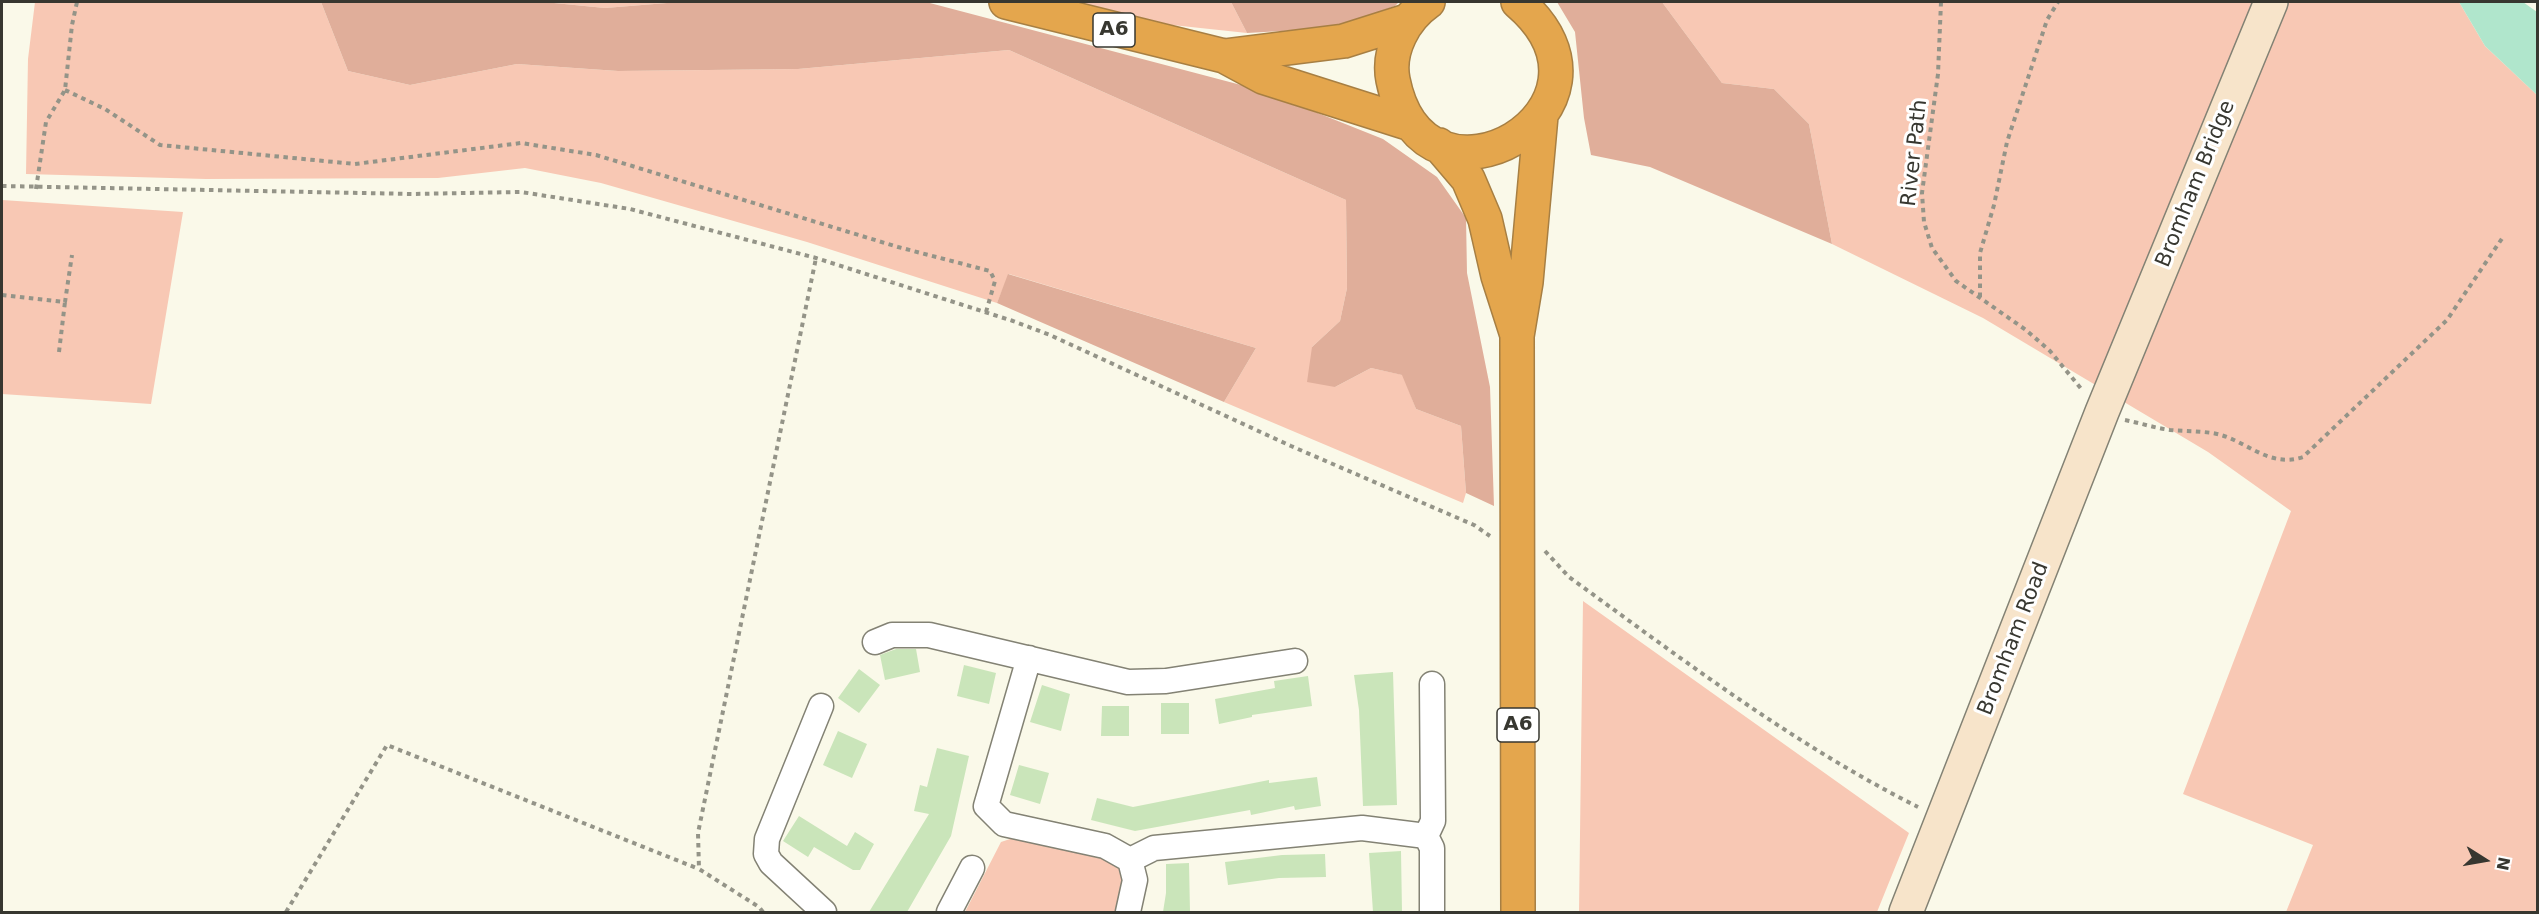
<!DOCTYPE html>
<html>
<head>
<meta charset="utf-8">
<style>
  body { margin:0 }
  #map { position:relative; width:2539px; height:914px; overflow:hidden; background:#faf9e9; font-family:"DejaVu Sans",sans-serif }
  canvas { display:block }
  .frame { position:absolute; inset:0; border:3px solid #373730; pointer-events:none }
  .north { position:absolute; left:2455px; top:830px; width:60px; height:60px; -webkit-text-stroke:4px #fff; paint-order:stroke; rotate:101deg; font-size:16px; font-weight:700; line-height:24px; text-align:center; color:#373730 }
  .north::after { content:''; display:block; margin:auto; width:21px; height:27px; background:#373730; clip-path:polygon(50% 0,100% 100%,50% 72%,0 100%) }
</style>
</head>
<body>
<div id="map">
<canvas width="2539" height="914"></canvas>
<div class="frame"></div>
<div class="north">N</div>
</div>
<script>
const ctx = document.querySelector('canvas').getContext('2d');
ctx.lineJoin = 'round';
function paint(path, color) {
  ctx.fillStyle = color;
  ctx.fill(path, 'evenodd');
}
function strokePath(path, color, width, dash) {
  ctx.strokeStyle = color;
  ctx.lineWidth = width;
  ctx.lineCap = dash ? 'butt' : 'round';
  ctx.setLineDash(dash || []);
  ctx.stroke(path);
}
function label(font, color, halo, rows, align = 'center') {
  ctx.font = font + ' "DejaVu Sans",sans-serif';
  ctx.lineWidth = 6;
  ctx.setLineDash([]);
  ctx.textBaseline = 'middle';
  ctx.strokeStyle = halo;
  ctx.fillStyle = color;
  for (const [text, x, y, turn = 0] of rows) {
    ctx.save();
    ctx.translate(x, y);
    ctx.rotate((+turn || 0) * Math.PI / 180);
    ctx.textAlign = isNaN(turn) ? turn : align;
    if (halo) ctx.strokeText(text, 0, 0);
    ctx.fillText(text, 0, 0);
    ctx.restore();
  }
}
const green = new Path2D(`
  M35,2H321L348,71L410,85L517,64L618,71L798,69L1009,50L1346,200L1347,288L1340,321L1312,347L1335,387L1371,368L1403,375L1416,409L1461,426L1466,493L1463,503L1224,402L1256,348L1009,274L997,303L807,242L601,183L525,168L438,178L206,179L26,174L28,59Z
  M544,2H679L605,8Z
  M1064,2H1231L1247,33L1135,21Z
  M1662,2H2459L2485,46L2537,95V912H2286L2313,845L2183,794L2291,511L2208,452L1983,318L1832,244L1809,124L1774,89L1722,83Z
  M2,200L183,212L151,404L2,394Z
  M1583,601L1909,833L1877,912H1579Z
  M1019,836L1113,858C1130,874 1121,892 1116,912H965L1001,842Z`);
const forest = new Path2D(`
  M321,2H544L605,8L679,2H926L1260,90L1383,139L1437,177L1466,218L1467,273L1490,387L1494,506L1466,493L1461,426L1416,409L1402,375L1371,368L1335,387L1307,382L1312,347L1340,321L1347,288L1346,200L1009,50L798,69L618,71L517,64L410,85L348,71Z
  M1231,2H1399L1395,6L1335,28L1247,33Z
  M1557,2H1662L1722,83L1774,89L1809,124L1832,244L1650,167L1591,155L1584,118L1575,32Z
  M1008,274L1256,348L1224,402L997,303Z`);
const water = new Path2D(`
  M2459,2H2523L2537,12V95L2485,46Z`);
const building = new Path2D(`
  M896,649H916L920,672L885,680L880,655Z
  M964,665L996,673L989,704L957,696Z
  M859,669L880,685L859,713L838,698Z
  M1393,672L1397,805L1363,806L1359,710L1354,675Z
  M1308,676L1312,706L1252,715V717L1219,724L1215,699L1275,688L1274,681Z
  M1042,685L1070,694L1061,731L1030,722Z
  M1161,703H1189V734H1161Z
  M1102,706H1129V736H1101Z
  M838,731L867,744L852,778L823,765Z
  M937,748L969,756L951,836L907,912H869L929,814L914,811L920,785L927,787Z
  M1019,765L1049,773L1040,804L1010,795Z
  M1317,777L1321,806L1295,810L1294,806L1251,815L1250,810L1135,831L1091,820L1097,798L1133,807L1269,780V783Z
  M799,816L847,846L855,832L874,844L860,870H853L814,847L808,857L783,841Z
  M1401,851L1402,912H1373L1369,853Z
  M1325,854L1326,877L1279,878L1228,885L1225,862L1282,855Z
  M1189,863L1190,912H1163L1166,893V864Z`);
const path = new Path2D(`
  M1941,2L1938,74L1922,193L1924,222L1932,248L1956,281L2026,330L2050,351L2083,391
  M65,90L105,109L160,145L355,164L521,143L596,155L898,247L990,271L995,281L986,312
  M2,186L413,194L521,192L630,209L816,258L1013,321L1050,335L1291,446L1474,525L1490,536
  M36,189L46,122L65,90L72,25L77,2
  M2,295L65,302L72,255
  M1980,297V253L1994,205L2007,142L2047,20L2058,2
  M59,352L65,302
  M2125,420C2140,423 2155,428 2170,430C2184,431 2198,431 2212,433C2245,438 2267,469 2303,457L2447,320L2503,237
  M1545,551L1569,577C1682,659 1793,744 1918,807
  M286,912L387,745L699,869
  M763,912L759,907L699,869L698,833L816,258`);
const street = new Path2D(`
  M875,642L892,635H929L1128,682L1166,681L1295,661
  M1029,658L986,806L1004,824L1105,846L1130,860
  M821,706L767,839L766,854L771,863L824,912
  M1426,836L1433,821L1432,684
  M1426,836L1432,848V912
  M949,912L972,868
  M1128,912L1135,880L1130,860L1154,848L1362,828L1426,836`);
const secondary = new Path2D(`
  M1906,912L2102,412L2271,2`);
const highway = new Path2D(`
  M1006,2L1224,56L1263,77L1411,124
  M1428,2C1405,18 1387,50 1393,80C1424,235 1642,108 1518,2
  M1224,56L1344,41L1407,21
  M1439,145L1468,179L1485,219L1498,276L1516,332
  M1518,912L1517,336L1526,282L1541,116`);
const shields = [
  [1114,30,42],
  [1518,725,42]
];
const shieldNames = [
  ["A6",1114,30],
  ["A6",1518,725]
];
const streetNames = [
  ["River Path",1915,153,-84],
  ["Bromham Bridge",2196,184,-68],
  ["Bromham Road",2014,639,-69]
];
paint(green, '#f8c8b4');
paint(forest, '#e0ae9a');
paint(water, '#b0e6cc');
paint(building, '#cae5ba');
strokePath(street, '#838274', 27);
strokePath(secondary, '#838274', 36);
strokePath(highway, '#a77f43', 36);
strokePath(path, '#949488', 4, [4.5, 4.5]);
strokePath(street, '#fff', 24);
strokePath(secondary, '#f7e4ca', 33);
strokePath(highway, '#e4a64d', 33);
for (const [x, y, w] of shields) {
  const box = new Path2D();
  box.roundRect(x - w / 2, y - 17, w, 34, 4.5);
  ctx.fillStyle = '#fff';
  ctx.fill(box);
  strokePath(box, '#373730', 1.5);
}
label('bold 20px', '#373730', null, shieldNames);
label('21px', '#373730', '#fff', streetNames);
</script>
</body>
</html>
